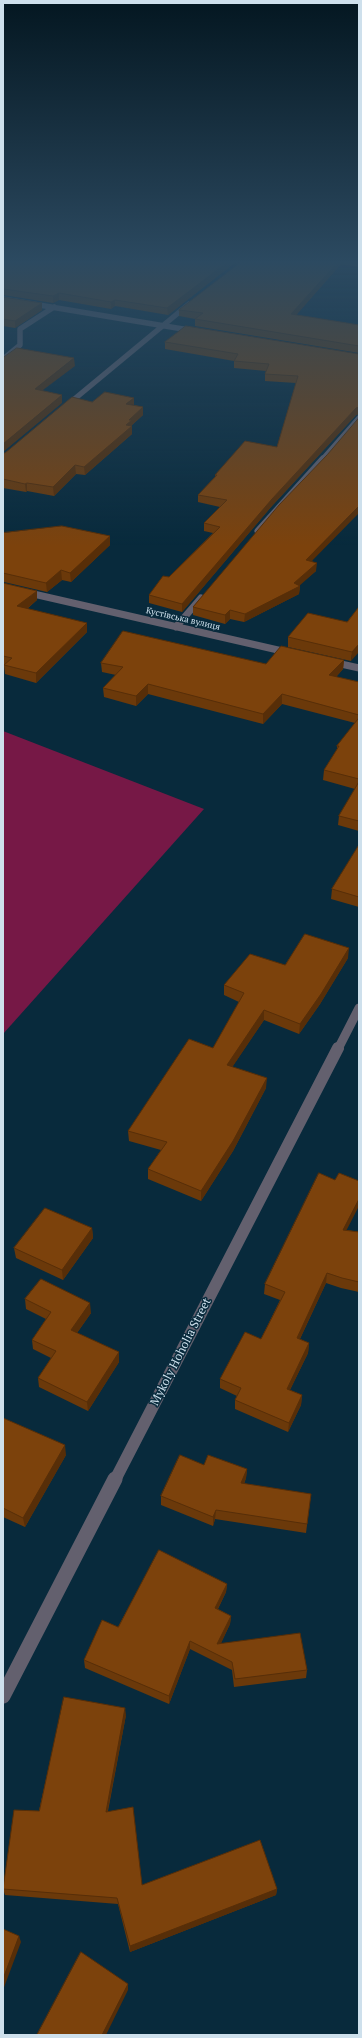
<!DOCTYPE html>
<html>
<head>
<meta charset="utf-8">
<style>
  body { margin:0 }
  #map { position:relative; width:362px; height:2038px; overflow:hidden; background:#082a3c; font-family:"PT Serif",serif }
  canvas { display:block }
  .frame { position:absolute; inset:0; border:4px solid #cee0ec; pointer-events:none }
</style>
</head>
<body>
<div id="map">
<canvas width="362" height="2038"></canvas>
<div class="frame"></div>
</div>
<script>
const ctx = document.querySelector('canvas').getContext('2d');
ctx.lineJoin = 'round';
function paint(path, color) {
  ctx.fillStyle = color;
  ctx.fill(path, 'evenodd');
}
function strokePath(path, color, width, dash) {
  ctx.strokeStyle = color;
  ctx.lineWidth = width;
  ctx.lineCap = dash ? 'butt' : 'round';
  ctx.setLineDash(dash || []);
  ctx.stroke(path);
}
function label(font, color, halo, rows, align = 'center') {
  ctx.font = font + ' "PT Serif",serif';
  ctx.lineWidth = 3;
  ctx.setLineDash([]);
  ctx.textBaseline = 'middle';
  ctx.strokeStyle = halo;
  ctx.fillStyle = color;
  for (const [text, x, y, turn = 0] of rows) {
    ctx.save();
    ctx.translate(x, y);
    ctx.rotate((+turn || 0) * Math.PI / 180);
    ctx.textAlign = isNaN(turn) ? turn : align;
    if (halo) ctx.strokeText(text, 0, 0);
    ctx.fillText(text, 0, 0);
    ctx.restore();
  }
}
const green = new Path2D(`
  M3,731L204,809L3,1034Z`);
const minorFar4 = new Path2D(`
  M3,299L195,331
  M3,359L20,345V329L54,307
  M66,406L189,304
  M322,460L359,418`);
const minorFar3 = new Path2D(`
  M258,531L323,459
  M3,587L291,653
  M176,627L201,598
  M332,662L359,668`);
const minorFar2 = new Path2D(`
  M338,1049L359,1008`);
const minorFar1 = new Path2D(`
  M115,1480L338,1048`);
const minor = new Path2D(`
  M3,1696L115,1479`);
const wall = new Path2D(`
  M3,261H237L168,315L115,306L111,309L59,300L53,303L3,295Z
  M243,261H359V267L341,264L296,315L359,325V353L195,326V319L179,316V310Z
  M3,297L42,310L15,328L3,326Z
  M165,342L359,354V414L356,415L271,507L182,612L149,603V595L169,577L213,533L204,531V523L220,507L198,502V495L215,477V475L277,447L296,383L265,381V374L266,371L234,368V361L165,349Z
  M92,402L134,405L143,407V415L132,425V434L85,475L76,474L54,496L27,491L26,492L3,488V453H5Z
  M327,455L312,562L316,571L299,585L300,586L299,594L244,622L230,619L225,624L193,615V607Z
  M3,533L110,536V545L71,582L62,580L47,592L4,582L3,583Z
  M3,583L37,600L27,609L87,632L36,683L5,674L4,665H3Z
  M359,607L351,661L288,647V637L347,622Z
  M344,660L343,669L336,677L359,682V831L338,825L339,816L355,789L323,780L324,770L337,751V746L355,723L282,704L263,724L148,694L136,706L104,697L103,688L116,675L102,672L101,663L266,664Z
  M359,845V907L331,899L332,889Z
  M348,958L320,1004L299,1034L264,1020L232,1067L266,1088L233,1151L201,1201L148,1179V1169L161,1150L129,1141L128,1131L213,1048L239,1002L224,995V985L285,965Z
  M92,1228L93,1238L63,1280L16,1258L14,1248Z
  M347,1230L359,1232V1292L341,1288L326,1283L300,1339L309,1343L308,1353L290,1390L302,1395L301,1405L288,1432L235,1409V1400L237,1396L220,1388V1379L261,1339L280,1300L264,1294L265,1284Z
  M25,1299L91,1313L77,1333L119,1352V1362L88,1411L39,1387L38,1378L51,1358L33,1349L32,1340L46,1319L26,1309Z
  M3,1418L66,1455L25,1527L3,1517Z
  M204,1465L247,1469L246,1478L244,1484L311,1494L306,1533L215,1519L213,1526L161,1505V1496Z
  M227,1584L226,1592L218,1609L231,1616L230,1624L221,1643L307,1670L306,1678L234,1687L232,1670L190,1649L169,1704L85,1668L84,1660L118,1627Z
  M126,1715L108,1811L142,1885L277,1889L276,1895L130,1952L118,1904L5,1895L3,1889L39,1811Z`);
const shadedWall = new Path2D(`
  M229,261H237L168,315L167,308Z
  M339,261H341V264L291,321V314Z
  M59,293V300L53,303V296Z
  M115,300V306L111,309V302Z
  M42,303V310L15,328V321Z
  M74,358L75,366L35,396V389Z
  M62,395V403L3,452V444Z
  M134,398V405L126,404Z
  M143,407V415L132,425V434L85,475L84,467L126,425L129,420Z
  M359,407V414L356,415L271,507L182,612V604L272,499L356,408Z
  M75,465L76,474L54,496L53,487Z
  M27,483V491L26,492L25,484Z
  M359,506V513L305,568L306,560Z
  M110,536V545L71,582L70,573Z
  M317,563L316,571L298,587L300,586L299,594L244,622L245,614L294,583Z
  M61,570L62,580L47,592L46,583Z
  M3,573L4,582L3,583Z
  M37,591V600L18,616L17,606Z
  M230,610V619L225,624V615Z
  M87,623V632L36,683V673Z
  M359,644V652L351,661L352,652Z
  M344,660L343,669L329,685V675Z
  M148,684V694L136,706V696Z
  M282,694V704L263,724V714Z
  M349,948L348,958L320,1004L299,1034L300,1024Z
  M264,1010V1020L227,1075V1065Z
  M267,1078L266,1088L233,1151L201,1201V1191Z
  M359,1199V1206L342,1239L343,1230Z
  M92,1228L93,1238L63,1280L62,1270Z
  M327,1273L326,1283L296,1347L297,1338Z
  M90,1303L91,1313L72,1340L71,1330Z
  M309,1343L308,1353L286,1398L287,1389Z
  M119,1352V1362L88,1411L87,1402Z
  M302,1395L301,1405L288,1432L289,1423Z
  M65,1445L66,1455L25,1527L23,1518Z
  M247,1469L246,1478L241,1492V1483Z
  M216,1510L215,1519L213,1526V1517Z
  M3,1580L4,1586L3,1589Z
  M227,1584L226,1592L214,1616L215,1608Z
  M231,1616L230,1624L217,1652V1644Z
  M190,1641V1649L169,1704V1696Z
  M125,1708L126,1715L106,1819V1812Z
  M277,1889L276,1895L130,1952V1946Z
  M19,1936L21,1942L3,1990V1979Z
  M128,1984V1990L106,2035H102Z`);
const building = new Path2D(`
  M3,261H229L167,308L115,300L111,302L59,293L53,296L3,289Z
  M243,261H339L291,314L359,325V346L195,319L203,313L179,310Z
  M3,297L42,303L15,321L3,319Z
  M186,326L359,354V407L356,408L272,499L182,604L149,595L163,576L169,577L220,527L204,523L227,500L198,495L217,475H215L245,441L277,447L298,376L265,374L269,364L234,361L238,354L165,342Z
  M17,348L74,358L35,389L62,395L3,444V358Z
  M105,392L134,398L126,404L143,407L129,420H132L126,425L132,426L84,467L75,465L53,487L27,483L25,484L3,479V453H5L72,397L92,402Z
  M359,418V506L306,560L317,563L294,583L300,586L245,614L230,610L225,615L193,607L279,505L327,455Z
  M62,526L110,536L70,573L61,570L46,583L3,573V533Z
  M3,583L37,591L17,606L87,623L36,673L4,665L12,658L3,656Z
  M359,607V644L352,652L288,637L308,613L347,622Z
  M123,631L266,664L281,646L344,660L329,675L359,682V715L282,694L263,714L148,684L136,696L103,688L123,667L101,663Z
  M359,718V779L324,770L339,746H337Z
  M359,782V821L339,816Z
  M359,845V897L332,889Z
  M305,934L349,948L321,994L300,1024L264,1010L227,1065L267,1078L233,1141L201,1191L148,1169L167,1142L128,1131L189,1039L213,1048L244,993L224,985L250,954L285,965Z
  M319,1173L335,1180L339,1173L359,1181V1199L343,1230L359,1232V1282L342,1278L327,1273L297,1338L309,1343L287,1389L302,1395L289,1423L235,1400L241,1388L220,1379L245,1332L261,1339L285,1292L265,1284Z
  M45,1208L92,1228L62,1270L14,1248Z
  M41,1279L90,1303L71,1330L119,1352L87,1402L38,1378L56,1351L32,1340L51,1312L25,1299Z
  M3,1418L65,1445L23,1518L3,1508Z
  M180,1455L204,1465L208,1455L247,1469L241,1483L311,1494L307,1524L216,1510L213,1517L161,1496Z
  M159,1550L227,1584L215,1608L231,1616L217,1644L300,1633L307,1670L235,1679L232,1662L190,1641L169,1696L84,1660L102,1620L118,1627Z
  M64,1697L125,1708L106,1812L133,1807L142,1885L260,1840L277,1889L130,1946L117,1898L3,1889L14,1810L39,1811Z
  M3,1929L19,1936L3,1979Z
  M81,1952L128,1984L102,2035H37Z`);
const farStreetnames = [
  ["Кустівська вулиця",183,619,13]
];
const nearStreetnames = [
  ["Mykoly Hoholia Street",181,1352,-63]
];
paint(green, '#761846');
strokePath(minorFar4, '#63606e', 5.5);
strokePath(minorFar3, '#63606e', 7);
strokePath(minorFar2, '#63606e', 9);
strokePath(minorFar1, '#63606e', 12);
strokePath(minor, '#63606e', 15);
paint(wall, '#6b390a');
paint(shadedWall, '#572e08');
paint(building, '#7c420c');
strokePath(building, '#572e08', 1);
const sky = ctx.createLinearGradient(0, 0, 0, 546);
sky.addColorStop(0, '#041721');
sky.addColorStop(0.48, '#2c4a61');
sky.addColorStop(1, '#2c4a6100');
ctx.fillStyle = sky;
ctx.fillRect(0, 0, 362, 546);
label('9px', '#cee0ec', '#082a3c', farStreetnames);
label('12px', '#cee0ec', '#082a3c', nearStreetnames);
</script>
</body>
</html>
